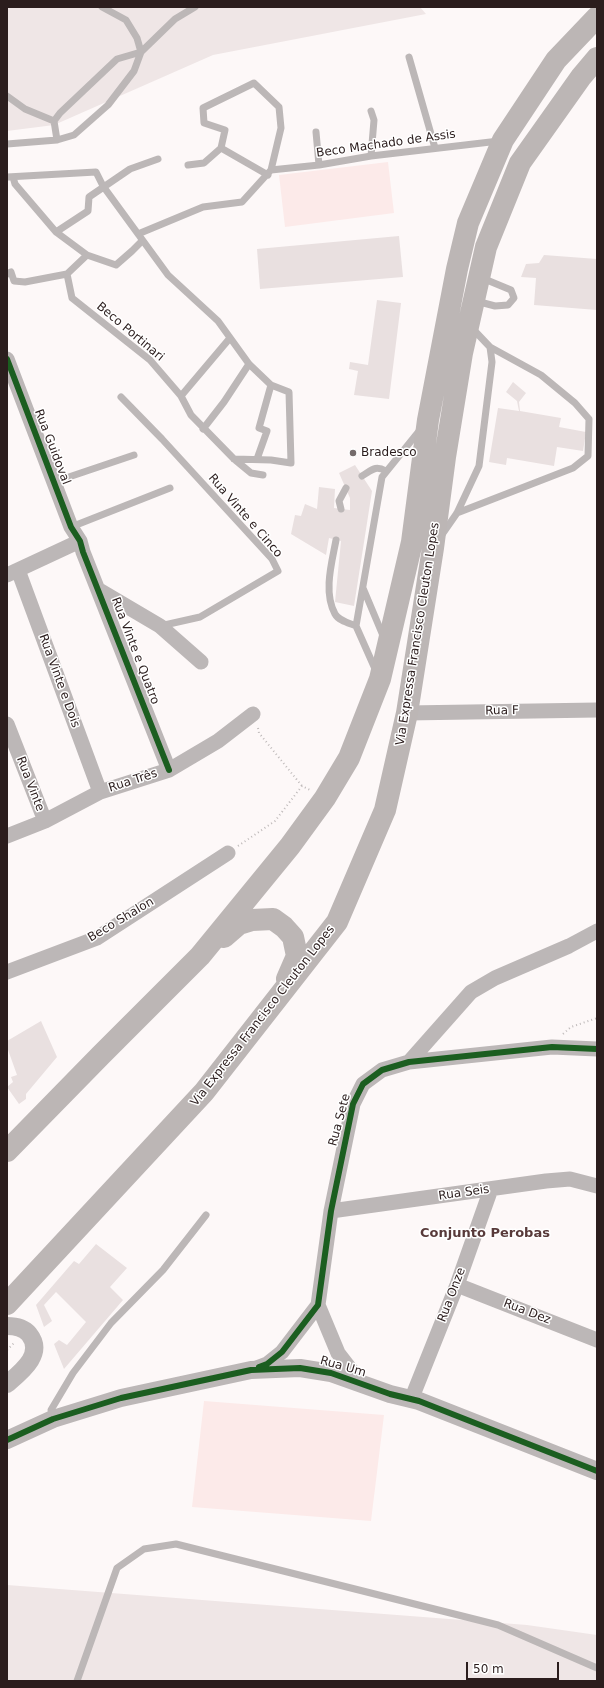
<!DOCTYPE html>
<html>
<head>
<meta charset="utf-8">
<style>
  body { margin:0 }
  #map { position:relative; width:604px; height:1688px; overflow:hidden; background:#fdf8f8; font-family:"DejaVu Sans",sans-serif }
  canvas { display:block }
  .frame { position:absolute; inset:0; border:8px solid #2b1d1d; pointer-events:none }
  .scale { position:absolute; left:466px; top:1662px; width:93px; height:18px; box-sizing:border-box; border:2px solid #2b1d1d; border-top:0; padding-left:5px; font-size:12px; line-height:14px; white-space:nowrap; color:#2b1d1d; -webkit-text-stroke:3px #fff; paint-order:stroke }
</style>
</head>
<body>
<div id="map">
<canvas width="604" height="1688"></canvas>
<div class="frame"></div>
<div class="scale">50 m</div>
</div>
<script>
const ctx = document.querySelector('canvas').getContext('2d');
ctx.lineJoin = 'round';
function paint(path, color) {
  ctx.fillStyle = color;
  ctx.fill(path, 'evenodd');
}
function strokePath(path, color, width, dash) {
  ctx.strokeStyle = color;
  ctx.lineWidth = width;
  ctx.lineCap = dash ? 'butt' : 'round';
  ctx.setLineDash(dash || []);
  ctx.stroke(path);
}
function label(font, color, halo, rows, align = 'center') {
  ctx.font = font + ' "DejaVu Sans",sans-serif';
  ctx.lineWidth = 3;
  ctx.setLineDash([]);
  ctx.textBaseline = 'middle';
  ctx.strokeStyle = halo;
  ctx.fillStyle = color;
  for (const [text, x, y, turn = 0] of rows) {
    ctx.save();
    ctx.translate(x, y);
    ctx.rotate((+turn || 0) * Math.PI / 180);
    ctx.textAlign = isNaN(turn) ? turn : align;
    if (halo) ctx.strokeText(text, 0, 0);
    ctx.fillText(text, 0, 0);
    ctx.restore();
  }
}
const built = new Path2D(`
  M7,7H420L426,14L213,55L54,125L7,131Z
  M7,1585L527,1625L597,1635V1681H7Z`);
const green = new Path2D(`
  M388,162L394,213L285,227L279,175Z
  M204,1401L384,1415L371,1521L192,1507Z`);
const building = new Path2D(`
  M399,236L403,277L260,289L257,249Z
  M544,255L597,259V310L534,305L536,278L521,277L526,264L539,263Z
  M377,300L401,303L389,399L354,395L358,371L349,369L350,362L368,365Z
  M513,382L526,393L519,402L520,411L561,418L559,427L586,432L583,451L557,447L554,466L507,458L506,465L489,462L498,408L519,411L517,401L506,392Z
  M355,465L372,491L354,606L335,602L341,541L329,538L326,555L291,534L295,515L301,516L305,504L317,509L319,487L335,489L334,508L350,510V498L339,473Z
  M41,1021L57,1057L26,1094V1099L19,1104L7,1087L13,1082L11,1077L17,1075L7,1047V1041Z
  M96,1244L127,1268L110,1287L123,1300L64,1369L54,1344L59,1340L67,1345L86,1322L56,1292L44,1305L52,1321L44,1327L36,1305L74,1261L79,1264Z`);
const path = new Path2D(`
  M258,728L259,733L302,786
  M238,846L275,821L302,786L310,790
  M563,1034L571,1027L597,1018
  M7,1350L15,1342`);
const service = new Path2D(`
  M409,57L435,148
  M7,96L25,109L54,121
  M371,111L374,120L371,156
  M316,132L319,165
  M57,140L54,121L60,113L117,59L141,52L175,19L195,7
  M7,144L57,140L74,135L108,105L134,71L141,52L137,38L126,20L102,7
  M221,148L268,175
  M271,170L319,165L371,156L499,141
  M7,177L96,172L103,186L168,275L218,321L249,364L271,385L289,392L291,463L271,460L234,459
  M13,177L15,184L56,232L87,255
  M56,232L88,211L89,197L130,169L158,159
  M138,234L203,207L242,202L271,170L281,128L279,107L254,83L203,108L204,123L225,130L221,148L204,163L188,165
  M7,274L11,272L14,281L25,282L67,274L87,255L116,265L132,251L142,241
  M67,274L72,298L150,360L181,396L191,415L234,459L251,473L263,475
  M476,301L495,306L508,305L514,298L511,290L482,278
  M181,396L230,338
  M121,397L162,439L272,559L278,571L200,617L160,626
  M203,429L224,402L249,364
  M257,459L267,431L259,428L271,385
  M362,476C372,470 375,465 386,471
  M54,482L134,455
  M341,509L339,501L346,488
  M457,513L573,468L588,456L589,419L575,403L541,375L490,347
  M71,527L170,488
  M441,536L457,513L479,466L492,362L490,347L471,327
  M336,540C332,562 323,592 335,614C339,621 349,623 356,626
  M363,588L384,638
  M376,671L356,626L382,477L420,430
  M53,1419L51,1410L73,1373L111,1323L163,1270L206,1215
  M77,1681L117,1568L144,1549L176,1544L498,1625L597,1668`);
const minor = new Path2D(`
  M7,359L71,527L80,541L83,552L169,770
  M18,570L100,792
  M7,575L80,541
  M99,590L160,626L201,662
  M407,713L597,710
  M7,724L45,821
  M7,836L45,821L100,792L169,770L218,741L253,714
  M7,972L97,938L228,853
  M409,1062L471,992L495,978L569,946L597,931
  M331,1211L546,1181L570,1179L597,1186
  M457,1285L597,1340
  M318,1305L338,1353L362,1384
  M254,1369L267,1364L282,1352L318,1305L331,1211L353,1104L363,1084L382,1070L409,1062L552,1047L597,1049
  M411,1400L457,1285L491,1189`);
const tertiary = new Path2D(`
  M7,1326C15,1326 24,1328 29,1334C45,1354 21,1372 7,1384
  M7,1440L53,1419L121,1398L251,1370L300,1368L331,1373L390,1394L419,1401L597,1471`);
const trunk = new Path2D(`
  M224,937L239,924L252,920L273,919L284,927L293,937L297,956L287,979
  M7,1151L101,1055L200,956L290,846L325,798L349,758L380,679L412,542L428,420L457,269L468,223L503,140L556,60L597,17
  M7,1304L204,1092L337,922L385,810L407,713L433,548L445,457L462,353L486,247L520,163L581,77L597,58`);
const cycleway = new Path2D(`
  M7,359L71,527L80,541L83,552L169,770
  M259,1367L267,1364L282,1352L318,1305L331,1211L353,1104L363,1084L382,1070L409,1062L552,1047L597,1049
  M7,1440L53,1419L121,1398L251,1370L300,1368L331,1373L390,1394L419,1401L597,1471`);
const markers = [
  [353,453,4,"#746a6a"]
];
const streetNames = [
  ["Beco Machado de Assis",386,144,-8],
  ["Beco Portinari",130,332,40],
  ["Rua Guidoval",52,447,69],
  ["Rua Vinte e Cinco",245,516,49],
  ["Via Expressa Francisco Cleuton Lopes",418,634,-81],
  ["Rua Vinte e Quatro",135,651,69],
  ["Rua Vinte e Dois",59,681,70],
  ["Rua F",502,711,-1],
  ["Rua Três",133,781,-18],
  ["Rua Vinte",30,784,69],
  ["Beco Shalon",121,920,-31],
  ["Via Expressa Francisco Cleuton Lopes",263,1016,-52],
  ["Rua Sete",340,1120,-75],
  ["Rua Seis",464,1193,-8],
  ["Rua Onze",452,1295,-69],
  ["Rua Dez",527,1312,21],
  ["Rua Um",343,1367,16]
];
const poiNames = [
  ["Bradesco",361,453]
];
const neighbourhoodNames = [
  ["Conjunto Perobas",485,1234]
];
paint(built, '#efe6e6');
paint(green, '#fceae9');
paint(building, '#e9e0e0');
strokePath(path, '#bfbaba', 2, [1, 3]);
strokePath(service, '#bcb7b7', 7);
strokePath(minor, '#bcb7b7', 15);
strokePath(tertiary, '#bcb7b7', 18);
strokePath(trunk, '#bcb6b5', 22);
strokePath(cycleway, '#1b5e20', 6);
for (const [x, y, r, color] of markers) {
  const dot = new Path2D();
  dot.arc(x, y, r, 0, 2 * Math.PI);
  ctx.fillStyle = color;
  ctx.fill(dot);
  strokePath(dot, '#fff', 1.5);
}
label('12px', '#2b1d1d', '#fff', streetNames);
label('12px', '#2b1d1d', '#fff', poiNames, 'left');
label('bold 13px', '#583a3a', '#fff', neighbourhoodNames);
</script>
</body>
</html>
